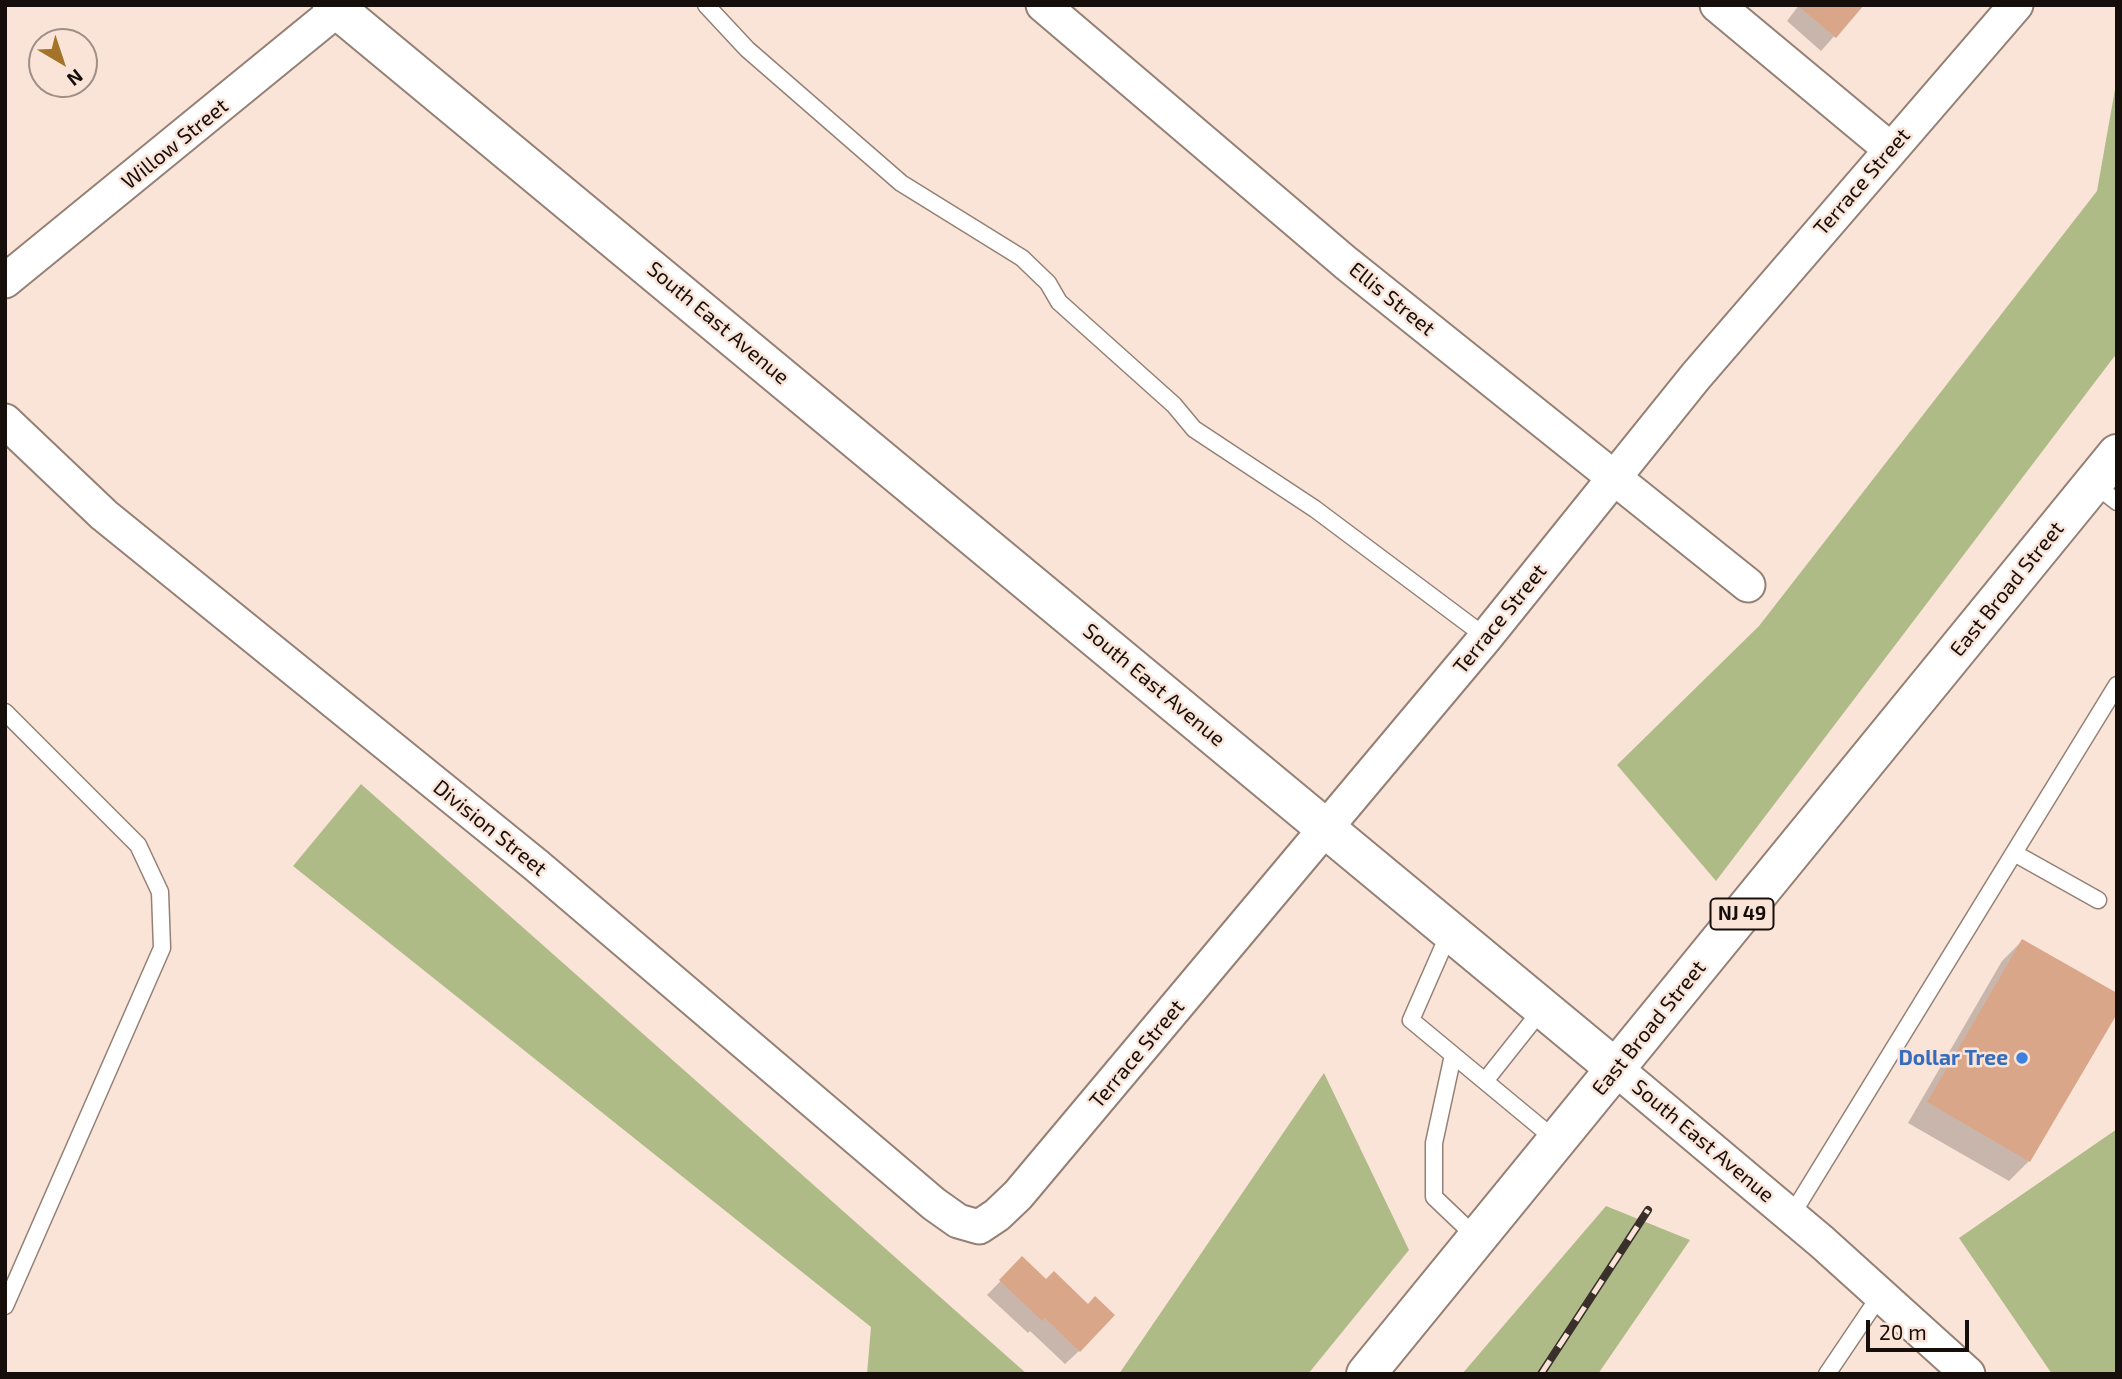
<!DOCTYPE html>
<html>
<head>
<meta charset="utf-8">
<style>
  body { margin:0 }
  #map { position:relative; width:2122px; height:1379px; overflow:hidden; background:#fae4d8; font-family:"Exo 2",sans-serif }
  canvas { display:block }
  .frame { position:absolute; inset:0; border:7px solid #150e0a; pointer-events:none }
  .north { position:absolute; left:28px; top:28px; width:70px; height:70px; box-sizing:border-box; background:#fae4d8; border:2px solid #9e8e86; border-radius:50%; rotate:141deg; font-size:19px; font-weight:700; line-height:28px; text-align:center; color:#150e0a }
  .north::after { content:''; display:block; margin:auto; width:24px; height:32px; background:#a47228; clip-path:polygon(50% 0,100% 100%,50% 72%,0 100%) }
  .scale { position:absolute; left:1866px; top:1320px; width:103px; height:32px; box-sizing:border-box; border:4px solid #150e0a; border-top:0; padding-left:9px; font-size:21px; line-height:24px; white-space:nowrap; color:#150e0a; -webkit-text-stroke:5px #fae4d8; paint-order:stroke }
</style>
</head>
<body>
<div id="map">
<canvas width="2122" height="1379"></canvas>
<div class="frame"></div>
<div class="north">N</div>
<div class="scale">20 m</div>
</div>
<script>
const ctx = document.querySelector('canvas').getContext('2d');
ctx.lineJoin = 'round';
function paint(path, color) {
  ctx.fillStyle = color;
  ctx.fill(path, 'evenodd');
}
function strokePath(path, color, width, dash) {
  ctx.strokeStyle = color;
  ctx.lineWidth = width;
  ctx.lineCap = dash ? 'butt' : 'round';
  ctx.setLineDash(dash || []);
  ctx.stroke(path);
}
function label(font, color, halo, rows, align = 'center') {
  ctx.font = font + ' "Exo 2",sans-serif';
  ctx.lineWidth = 5;
  ctx.setLineDash([]);
  ctx.textBaseline = 'middle';
  ctx.strokeStyle = halo;
  ctx.fillStyle = color;
  for (const [text, x, y, turn = 0] of rows) {
    ctx.save();
    ctx.translate(x, y);
    ctx.rotate((+turn || 0) * Math.PI / 180);
    ctx.textAlign = isNaN(turn) ? turn : align;
    if (halo) ctx.strokeText(text, 0, 0);
    ctx.fillText(text, 0, 0);
    ctx.restore();
  }
}
const forest = new Path2D(`
  M2117,78V353L1716,881L1617,765L1759,626L2097,191Z
  M361,784L1027,1374H867L871,1327L293,866Z
  M1324,1073L1409,1250L1308,1374H1119Z
  M2117,1129V1374H2052L1959,1238Z
  M1606,1206L1690,1240L1598,1374H1462Z`);
const shadow = new Path2D(`
  M1799,5H1862L1821,51L1787,21Z
  M2022,941L2029,1161L2009,1181L1908,1123L2002,961Z
  M1022,1259L1079,1351L1065,1364L1030,1331L1028,1333L987,1295Z`);
const building = new Path2D(`
  M1797,5H1864L1836,38Z
  M2022,939L2117,993V1014L2030,1162L1927,1102Z
  M1022,1256L1046,1279L1054,1271L1088,1304L1095,1296L1115,1315L1080,1352L1045,1318L1042,1321L999,1280Z`);
const lane = new Path2D(`
  M706,5L747,49L901,183L1022,258L1048,283L1059,302L1174,405L1194,429L1315,509L1486,637
  M2093,483L2117,502
  M5,712L138,845L160,892L162,948L5,1306
  M2014,853L2098,900
  M1450,931L1411,1020L1557,1141
  M1453,1055L1434,1143V1197L1477,1238
  M1485,1081L1543,1008
  M1791,1216L2117,685
  M1827,1374L1881,1294`);
const street = new Path2D(`
  M1043,5L1346,263L1748,585
  M1717,5L1890,149
  M5,281L343,5
  M5,421L104,515L536,865L934,1204L958,1221L979,1227L997,1215L1018,1195L1486,637L1696,376L2016,5
  M1616,1069L1822,1242L1968,1374`);
const secondary = new Path2D(`
  M332,5L1616,1069`);
const highway = new Path2D(`
  M1366,1374L2117,454`);
const rail = new Path2D(`
  M1541,1374L1648,1210`);
const markers = [
  [2022,1058,7,"#3f7fe0"]
];
const shields = [
  [1742,914,63]
];
const shieldNames = [
  ["NJ 49",1742,914]
];
const streetNames = [
  ["Willow Street",175,144,-39],
  ["Terrace Street",1862,182,-49],
  ["Ellis Street",1392,299,39],
  ["South East Avenue",718,323,40],
  ["East Broad Street",2007,589,-51],
  ["Terrace Street",1500,619,-51],
  ["South East Avenue",1154,685,40],
  ["Division Street",490,828,39],
  ["East Broad Street",1649,1028,-51],
  ["Terrace Street",1137,1054,-50],
  ["South East Avenue",1703,1141,40]
];
const shopNames = [
  ["Dollar Tree",2008,1058]
];
paint(forest, '#afbb87');
paint(shadow, '#0003');
paint(building, '#d9a689');
strokePath(lane, '#948075', 19);
strokePath(street, '#948075', 37);
strokePath(secondary, '#948075', 42);
strokePath(highway, '#948075', 42);
strokePath(lane, '#fff', 16);
strokePath(street, '#fff', 33);
strokePath(secondary, '#fff', 38);
strokePath(highway, '#fff', 38);
strokePath(rail, '#3a302b', 8);
strokePath(rail, '#fae4d8', 5, [16]);
for (const [x, y, r, color] of markers) {
  const dot = new Path2D();
  dot.arc(x, y, r, 0, 2 * Math.PI);
  ctx.fillStyle = color;
  ctx.fill(dot);
  strokePath(dot, '#fae4d8', 2.5);
}
for (const [x, y, w] of shields) {
  const box = new Path2D();
  box.roundRect(x - w / 2, y - 15.5, w, 31, 5);
  ctx.fillStyle = '#fae4d8';
  ctx.fill(box);
  strokePath(box, '#150e0a', 2);
}
label('bold 19px', '#150e0a', null, shieldNames);
label('21px', '#150e0a', '#fae4d8', streetNames);
label('bold 21px', '#366cbe', '#fae4d8', shopNames, 'right');
</script>
</body>
</html>
